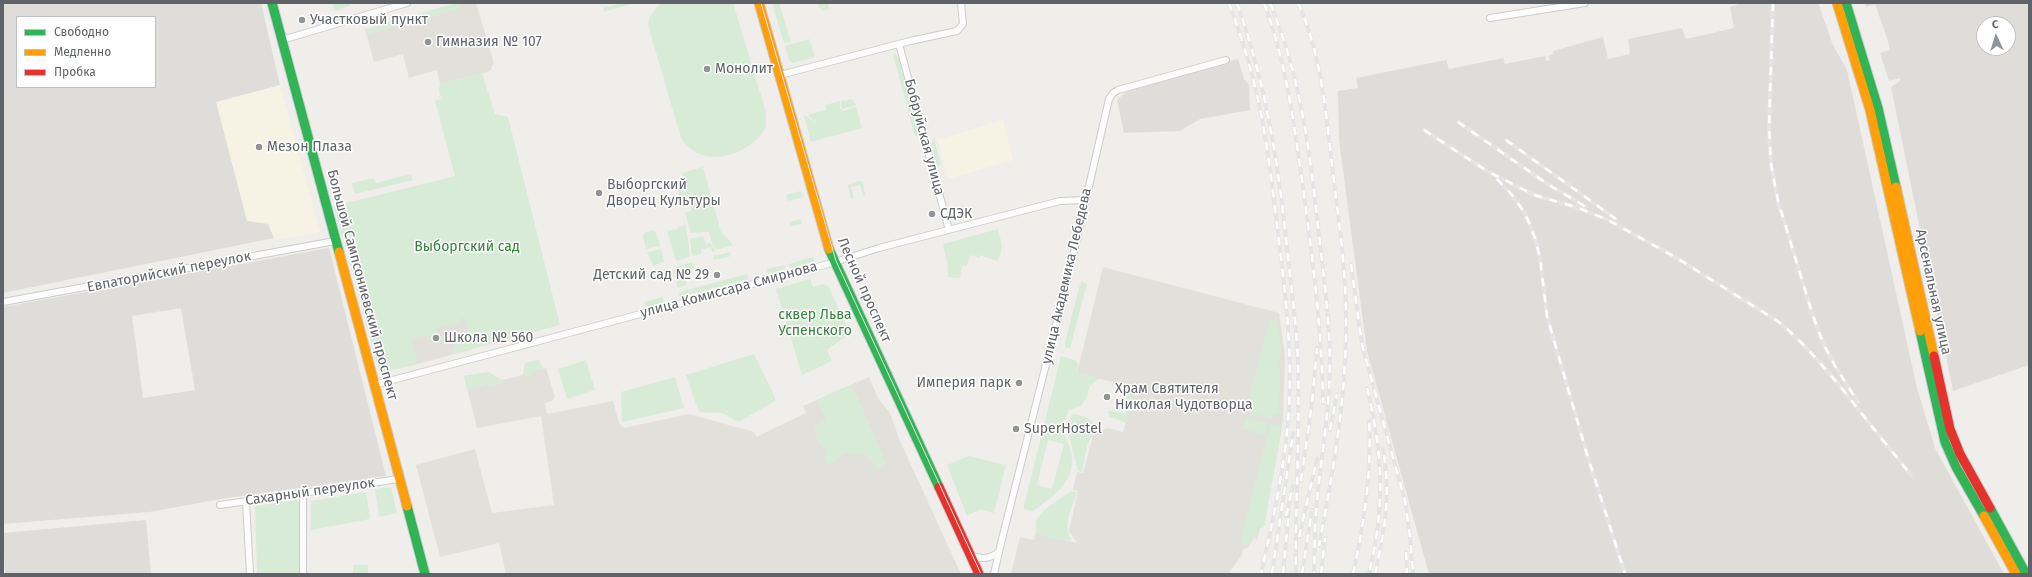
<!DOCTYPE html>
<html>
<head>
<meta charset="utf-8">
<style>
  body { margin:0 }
  #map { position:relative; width:2032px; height:577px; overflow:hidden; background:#efeeea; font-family:"Fira Sans",sans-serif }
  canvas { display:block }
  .frame { position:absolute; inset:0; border:4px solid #5f6368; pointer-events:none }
  .legend { position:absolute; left:16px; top:16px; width:140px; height:72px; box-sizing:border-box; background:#fff; border:1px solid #bfc1c3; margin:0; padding:5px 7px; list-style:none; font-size:12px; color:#5f6368 }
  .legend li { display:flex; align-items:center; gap:8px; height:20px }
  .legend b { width:20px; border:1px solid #bfc1c3 }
  .north { position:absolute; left:1976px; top:16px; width:40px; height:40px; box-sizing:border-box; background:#fff; border:1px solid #bfc1c3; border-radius:50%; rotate:356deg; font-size:11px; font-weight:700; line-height:16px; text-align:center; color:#5f6368 }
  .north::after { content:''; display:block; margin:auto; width:14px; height:18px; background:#919496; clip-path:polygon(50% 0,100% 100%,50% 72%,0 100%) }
</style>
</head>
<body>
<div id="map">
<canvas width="2032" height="577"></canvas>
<div class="frame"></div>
<ul class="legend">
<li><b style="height:5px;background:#30b455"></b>Свободно</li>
<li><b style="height:5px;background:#ff9f0a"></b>Медленно</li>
<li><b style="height:5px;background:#e5322d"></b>Пробка</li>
</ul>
<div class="north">С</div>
</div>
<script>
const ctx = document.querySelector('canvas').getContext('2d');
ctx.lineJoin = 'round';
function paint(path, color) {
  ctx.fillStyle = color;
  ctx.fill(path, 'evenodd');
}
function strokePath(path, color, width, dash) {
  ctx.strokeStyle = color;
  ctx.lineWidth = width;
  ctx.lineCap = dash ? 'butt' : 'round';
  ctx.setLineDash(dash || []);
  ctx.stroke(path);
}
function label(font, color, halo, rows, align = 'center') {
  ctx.font = font + ' "Fira Sans",sans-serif';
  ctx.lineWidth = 3;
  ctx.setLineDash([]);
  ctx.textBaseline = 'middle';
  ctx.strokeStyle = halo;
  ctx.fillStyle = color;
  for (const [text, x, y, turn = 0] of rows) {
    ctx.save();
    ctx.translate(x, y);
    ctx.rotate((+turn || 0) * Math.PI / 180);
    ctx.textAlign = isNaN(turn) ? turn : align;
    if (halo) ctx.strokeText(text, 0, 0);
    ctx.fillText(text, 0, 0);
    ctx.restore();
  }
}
const commercial = new Path2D(`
  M280,85L320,232L281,239L274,238L268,224L247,221L216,102Z
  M1003,120L1013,160L948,179L938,140Z`);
const industrial = new Path2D(`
  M3,3H261L280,85L216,102L247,221L268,224L274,238L3,293ZM17,17H155V87H17Z
  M1742,3H1818L1833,45L1847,70L1917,388L1935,448L2004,574H1429L1367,351L1339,140L1338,91L1358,88L1356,78L1446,60L1449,69L1503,58L1505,64L1545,56L1546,61L1550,60L1549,55L1554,54L1553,51L1603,37L1608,59L1630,54L1628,39L1682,28L1686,39L1734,28L1730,7Z
  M1864,3H2029V365L1953,391L1891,87L1900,81V78L1889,81L1880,53L1890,50L1887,38L1875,4L1866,7ZM1984,24H2008V48H1984Z
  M1238,59L1244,79L1249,85L1250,110L1200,119L1180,131L1124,133L1117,100L1126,92Z
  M329,248L386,476L227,498L149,512L3,524V307ZM181,308L195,390L143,398L132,316Z
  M146,520L151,574H5L3,533Z`);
const education = new Path2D(`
  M457,3H476L494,63L490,71L440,84L437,70L409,78L403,54L374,62L365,29L411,16L413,19L416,18L415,15Z
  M1103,267L1279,313L1285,357L1283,420L1264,527L1260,528L1257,540L1254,538L1248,548L1243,549L1242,555L1228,574H1011L1020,537L1034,540L1036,532L1077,543L1069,531L1078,491L1073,490L1077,472L1083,473L1093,435L1107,428L1123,432L1136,388L1077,373Z
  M464,314L473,349L410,366L403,333Z
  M539,360L543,369L546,368L555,397L552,401L545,403L547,414L613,401L619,423L624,428L689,414L754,432L756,437L806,413L803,406L869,377L878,398L890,413L900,441L961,574H506L499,543L440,557L416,465L475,449L492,513L554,505L541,416L477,428L464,376L488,372L502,380L523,375L525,363Z`);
const green = new Path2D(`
  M332,3H349L350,6L335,11Z
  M457,3H459L461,8L429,18L428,16L417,19L415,15Z
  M622,3L630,4L604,12L603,8Z
  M661,3H733L766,112V128C753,150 716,167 692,150C688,147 684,142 681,138L648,25L650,16Z
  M772,3H779L791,42L784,43Z
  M817,3H828L829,9L822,11Z
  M411,16L413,21L366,35L365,29Z
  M809,39L815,57L792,63L789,60L785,46Z
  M895,53L899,60L920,135L915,136L893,55Z
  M482,73L495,114L508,117L560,325L453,354L452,350L455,345L450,341L449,337L468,332L464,318L460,319V322L435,329L438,341L432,342L429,340L427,335L412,339L418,364L383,372L379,371L348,255L354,254L349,235L342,237L334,206L455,176L435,101L441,99L439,91L440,84Z
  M852,99L856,105L842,109L841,101Z
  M840,101V109L843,111L856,107L862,128L811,142L804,116H806L817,124L808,115L822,111L828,116L823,111L826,110V105Z
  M934,138L941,165L937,166L931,144Z
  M703,167L721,232L733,245L717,250L712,244L709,232L691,233L685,213L691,211L689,199L681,201L676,186L685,184L682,173Z
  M411,174L413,180L355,194L352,183L374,178L376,183Z
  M859,181L863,182L865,195L863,196L860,185L851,187L854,198L851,199L848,185Z
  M801,191L803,197L788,201L786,195Z
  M683,213L688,239L690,257L676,261L667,231L677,229L678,227L685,225Z
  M801,219L802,224L789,227L790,222Z
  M998,229C1001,241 1005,251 997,261L980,255V258L970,255L967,266L962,265L960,278L948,277V267L943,244Z
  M653,230L656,232L660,246L646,249L643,235L646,232Z
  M703,236L706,244L710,243L716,251L712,252L711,247L701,250V254L692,256L690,239Z
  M661,249L664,262L653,266L647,252Z
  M730,252L731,256L714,260L713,256Z
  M812,257L814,261L790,268L789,264Z
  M692,262L694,268L684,271L687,285L678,288L673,270L676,267Z
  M784,265L785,269L768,274L767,269Z
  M747,274L749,279L680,297L679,292Z
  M810,279L813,287L823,284L828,286L850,333L827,350L832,361L802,375L776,289Z
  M1082,281L1087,284L1070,348H1066L1065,343L1080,284Z
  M663,297L664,302L645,307L644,302Z
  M1270,319L1278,321L1281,352L1277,369H1280L1279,414H1275L1273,419L1248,412L1250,404L1247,403Z
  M754,354L776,400L739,422L722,413L699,412L686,375Z
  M1061,356L1076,361L1078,366L1077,373L1099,378L1090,386L1087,396L1081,406L1069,410C1055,433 1072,440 1072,461C1072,484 1050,499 1033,511L1024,509V506ZM1048,440L1064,444L1052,489L1037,485Z
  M539,360L543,369L533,372V375L524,378L525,363Z
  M586,360L595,390L567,399L558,369Z
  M488,372L502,380L503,384L489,387L488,384L467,390L464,376Z
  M675,377L684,408L622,422L621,392Z
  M852,384L886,463L878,470L863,453H844L829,465L822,458L828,453L814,436L818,432L813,427L826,419L817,400Z
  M1129,386L1136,388L1126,423L1109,416L1108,411L1126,413L1128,406L1124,405Z
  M1072,414C1084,415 1093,419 1098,430C1086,438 1085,458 1082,472L1078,471L1067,427Z
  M1246,418L1268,423L1265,435L1243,429Z
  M1270,424L1282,427L1264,527H1259L1257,537H1254L1249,545L1240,543Z
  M969,456L1006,465L994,513L980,509L967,516L947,465Z
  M391,487L397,513L379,517L375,489Z
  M1073,491L1077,492C1073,506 1061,528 1072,540C1062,542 1045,538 1036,532C1036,528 1035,523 1037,519C1043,509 1063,496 1073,491Z
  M366,492L370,519L311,530V501Z
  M296,500L299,502L300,574H257L255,506Z
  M353,565H368V574H353Z`);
const street = new Path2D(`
  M1490,18L1585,3
  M282,40L407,3
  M899,44L949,230
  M780,75L910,41L957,31L963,24L961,3
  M3,302L335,241
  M374,385L832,263L879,248L1060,201L1085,200
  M303,494V574
  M246,502L250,574
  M220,505L399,479
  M970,555C981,560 989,559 999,552
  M994,574L1001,543L1070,269L1109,99L1113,93L1118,90L1226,60`);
const fast = new Path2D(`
  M272,3L339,252
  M1846,3L1878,108L1896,187
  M829,249L939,487
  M1920,331L1945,442L1956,467L1984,516
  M407,506L425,574
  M1990,508L2026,574`);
const slow = new Path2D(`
  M759,3L829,249
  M1837,3L1870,110L1920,331
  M1896,187L1934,356
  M339,252L407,506
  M1984,516L2016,574`);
const jam = new Path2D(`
  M1934,356L1950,429L1960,454L1990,508
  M939,487L979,574`);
const tram = new Path2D(`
  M761,3L836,261L981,574`);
const rail = new Path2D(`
  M1229,3C1240,33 1250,64 1257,95C1268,144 1273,193 1279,242C1286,297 1292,351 1289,407C1286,463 1273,519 1261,574
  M1237,3C1267,87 1279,168 1288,257C1292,293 1297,329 1298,365C1300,435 1295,504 1296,574
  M1264,3C1286,62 1293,118 1302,180C1312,254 1322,328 1323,403
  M1270,3C1302,80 1310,154 1319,236C1325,286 1332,337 1329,387C1327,429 1319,471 1316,513C1314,534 1315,554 1314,574
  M1298,3C1320,51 1325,104 1331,156C1337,210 1346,264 1346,318C1347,395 1333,472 1319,546
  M1773,3L1769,128L1771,164L1778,201L1812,313L1823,343L1835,366L1858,402
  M1458,122L1549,185L1586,207
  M1424,130L1487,171L1534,195L1576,207L1608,220L1675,257L1779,322C1819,356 1852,402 1885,443
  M1506,140L1616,219
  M1497,179L1512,195L1525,213L1535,238L1540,258L1547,316L1586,451L1625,574
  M1351,264L1362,345L1405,501L1410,537L1413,574
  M1367,388C1377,429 1383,471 1379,513C1378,534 1373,554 1369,574
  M1330,430L1337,394
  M1882,439L1911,475
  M1301,481L1312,403L1317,348
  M1286,516L1293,486
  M1299,537L1317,459
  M1406,552L1407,574
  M1272,574L1293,433
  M1283,574L1289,510
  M1302,574L1312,510
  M1321,574L1325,538
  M1353,574C1364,524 1372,472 1369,421
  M1375,574C1385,528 1391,496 1383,449`);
const markers = [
  [302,20,4,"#919496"],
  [428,42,4,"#919496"],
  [707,69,4,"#919496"],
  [259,147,4,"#919496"],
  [599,193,4,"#919496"],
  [932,214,4,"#919496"],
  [717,275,4,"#919496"],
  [436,338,4,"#919496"],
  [1019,383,4,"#919496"],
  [1107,397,4,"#919496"],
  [1016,429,4,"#919496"]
];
const poiNames = [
  ["Участковый пункт",310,20],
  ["Гимназия № 107",436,42],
  ["Монолит",715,69],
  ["Мезон Плаза",267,147],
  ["Выборгский",607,185],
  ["Дворец Культуры",607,201],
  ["СДЭК",940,214],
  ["Детский сад № 29",709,275,"right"],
  ["Школа № 560",444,338],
  ["Империя парк",1011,383,"right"],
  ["Храм Святителя",1115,389],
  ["Николая Чудотворца",1115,405],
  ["SuperHostel",1024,429]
];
const streetNames = [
  ["Бобруйская улица",924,137,75],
  ["Евпаторийский переулок",169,272,-11],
  ["улица Академика Лебедева",1067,276,-77],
  ["Большой Сампсониевский проспект",362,285,75],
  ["улица Комиссара Смирнова",729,290,-15],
  ["Лесной проспект",864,290,66],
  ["Арсенальная улица",1933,292,78],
  ["Сахарный переулок",310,492,-8]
];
const parkNames = [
  ["Выборгский сад",467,247],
  ["сквер Льва",815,315],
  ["Успенского",815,331]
];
paint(commercial, '#f7f3e4');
paint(industrial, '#dfddda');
paint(education, '#e2e0da');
paint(green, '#d8ebd6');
strokePath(street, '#cbcccc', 8);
strokePath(fast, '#cacacb', 11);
strokePath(slow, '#cacacb', 11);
strokePath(jam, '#cacacb', 11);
strokePath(street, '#fdfcfc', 6);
strokePath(fast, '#30b455', 9);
strokePath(slow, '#ff9f0a', 9);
strokePath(jam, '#e5322d', 9);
strokePath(tram, '#e4e4e4', 1);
strokePath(rail, '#e4e4e4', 4);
strokePath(rail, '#fff', 2.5, [8]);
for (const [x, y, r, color] of markers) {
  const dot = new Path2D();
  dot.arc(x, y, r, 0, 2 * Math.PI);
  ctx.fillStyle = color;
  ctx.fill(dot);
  strokePath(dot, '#fff', 1.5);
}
label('14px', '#5f6368', '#fff', poiNames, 'left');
label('14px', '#5f6368', '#fff', streetNames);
label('14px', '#348238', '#fff', parkNames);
</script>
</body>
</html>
